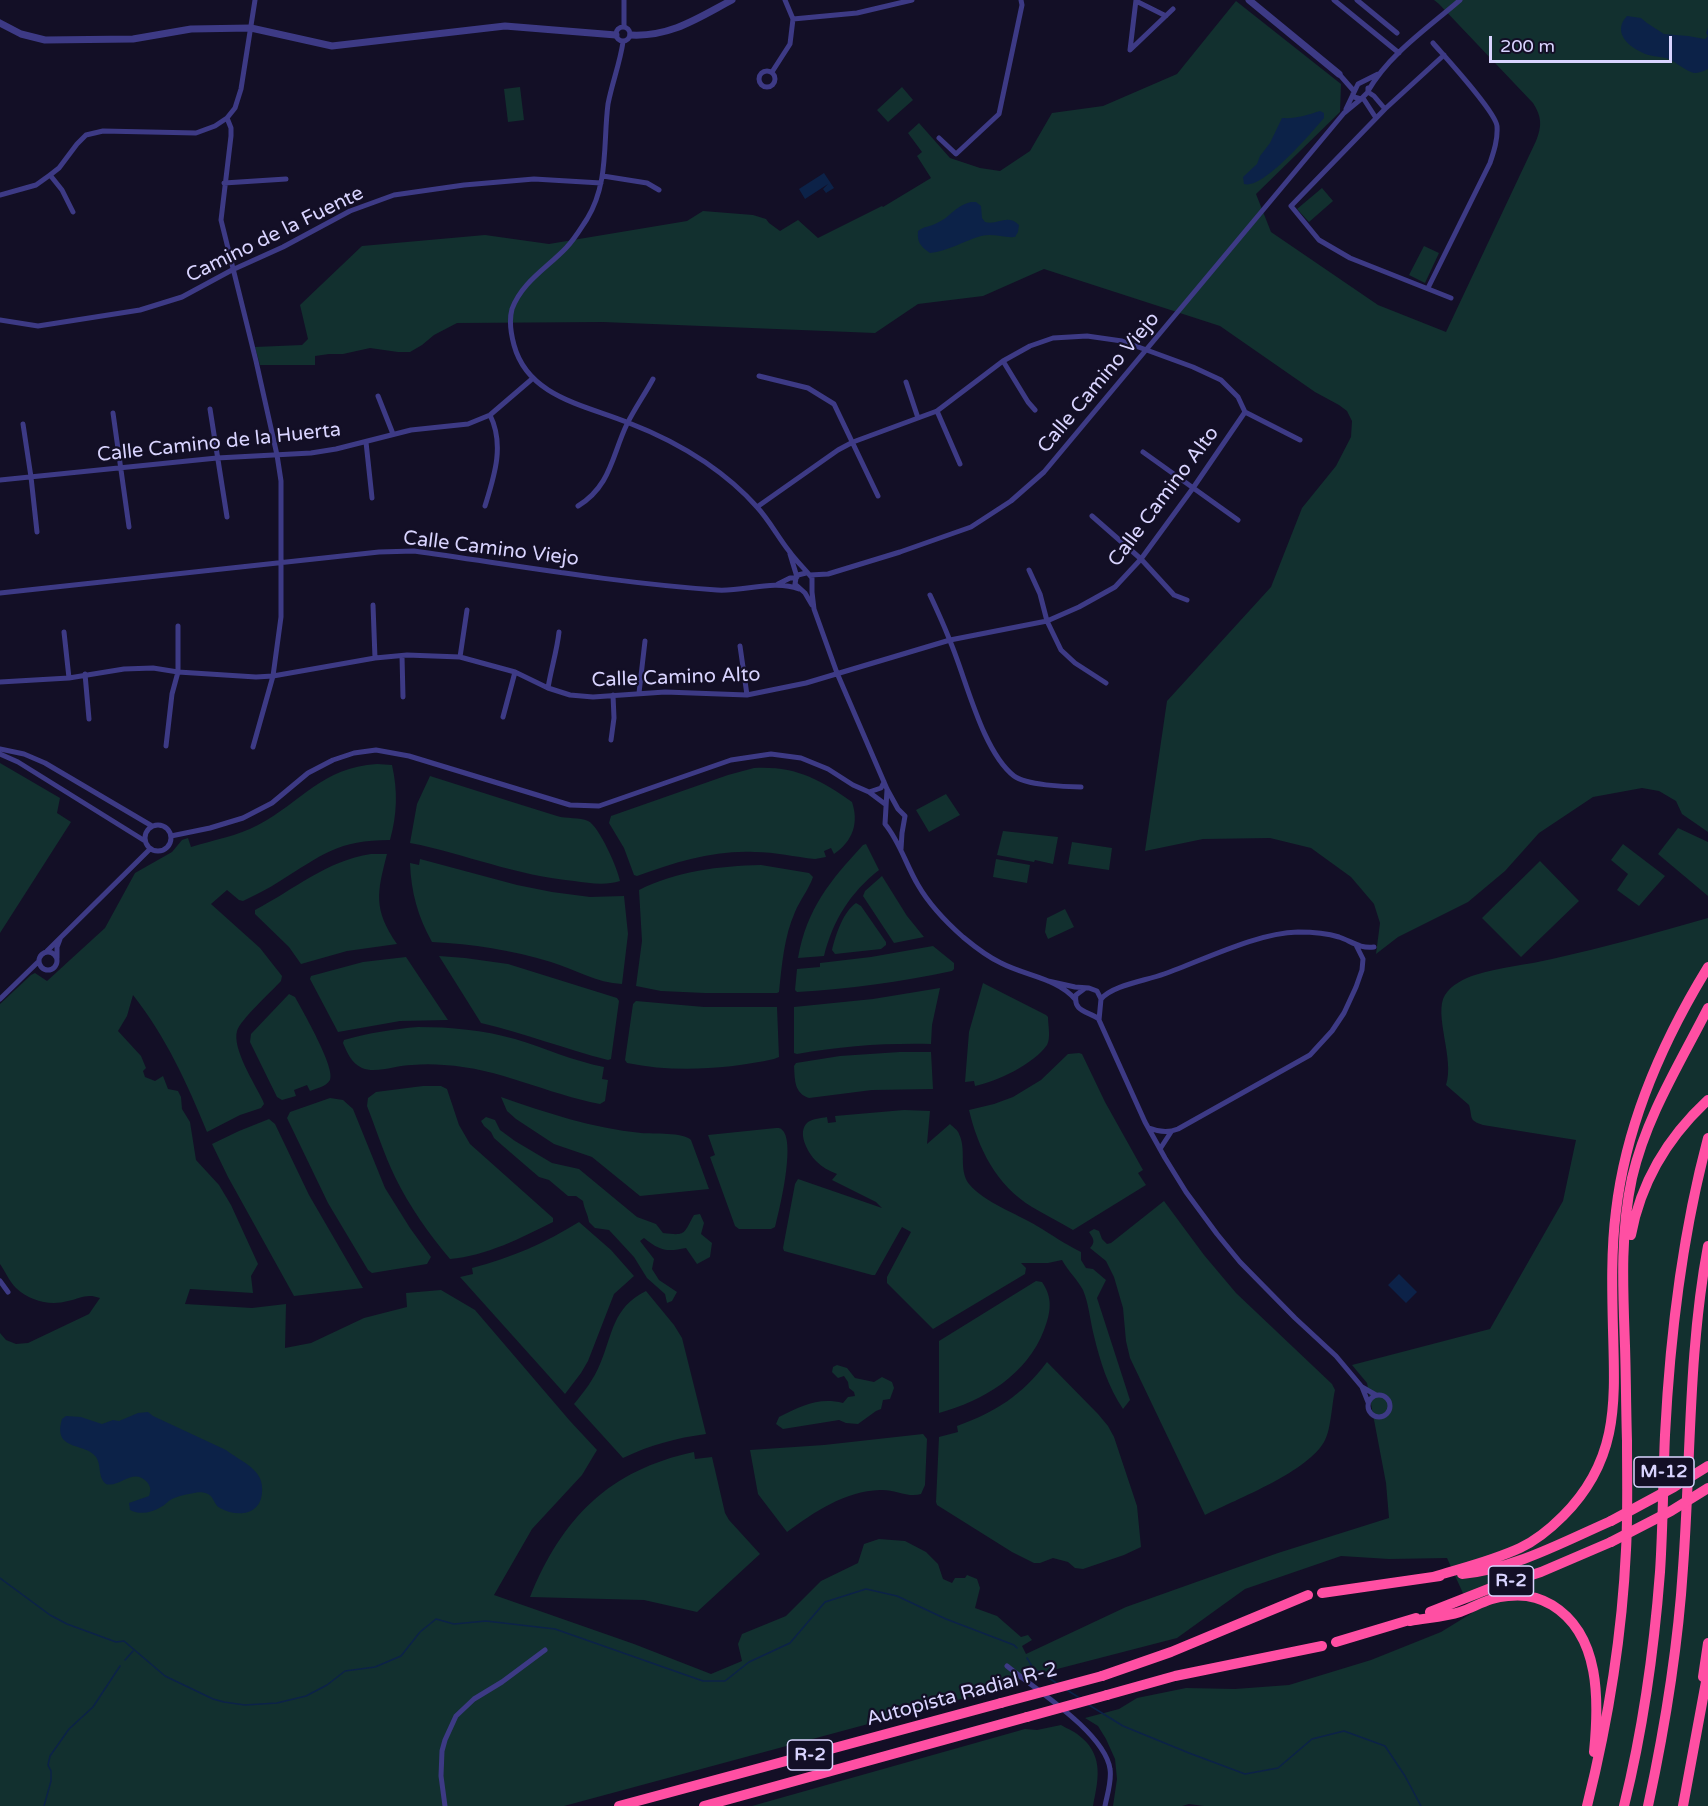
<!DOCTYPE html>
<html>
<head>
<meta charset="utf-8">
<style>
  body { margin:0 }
  #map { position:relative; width:1708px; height:1806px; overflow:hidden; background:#130f26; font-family:"Varela Round",sans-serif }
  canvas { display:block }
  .scale { position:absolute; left:1489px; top:36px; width:183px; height:27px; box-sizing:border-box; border:3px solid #d9d4ff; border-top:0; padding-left:8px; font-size:18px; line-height:21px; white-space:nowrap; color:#d9d4ff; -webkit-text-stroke:4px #130f26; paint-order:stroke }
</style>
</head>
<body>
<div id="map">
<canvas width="1708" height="1806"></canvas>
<div class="scale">200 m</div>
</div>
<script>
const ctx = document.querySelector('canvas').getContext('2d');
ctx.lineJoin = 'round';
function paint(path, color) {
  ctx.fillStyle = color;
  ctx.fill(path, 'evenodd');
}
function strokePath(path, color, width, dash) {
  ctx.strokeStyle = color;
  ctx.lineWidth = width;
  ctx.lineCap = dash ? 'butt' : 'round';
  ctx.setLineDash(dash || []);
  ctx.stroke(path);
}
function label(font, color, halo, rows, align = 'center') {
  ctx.font = font + ' "Varela Round",sans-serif';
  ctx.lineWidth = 4.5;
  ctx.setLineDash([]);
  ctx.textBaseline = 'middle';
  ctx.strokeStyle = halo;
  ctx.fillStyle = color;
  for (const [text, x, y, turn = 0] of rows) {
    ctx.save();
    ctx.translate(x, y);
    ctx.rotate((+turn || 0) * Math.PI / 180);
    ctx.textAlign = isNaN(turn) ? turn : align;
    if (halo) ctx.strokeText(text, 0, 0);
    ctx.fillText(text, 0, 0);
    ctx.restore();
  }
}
const green = new Path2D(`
  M1434,0H1708V832L1682,814L1676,801L1659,791L1642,788L1593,797L1539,833L1505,871L1468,902L1398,937L1376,954L1380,923L1374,904L1351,877L1311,848L1270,838L1203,839L1145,851L1167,701L1271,587L1302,508L1336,466L1351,437L1352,421L1347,411L1339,405L1315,392L1220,326L1044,269L983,296L918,304L875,333L603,322L457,323L434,335L422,345L410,352H398L370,348L343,354H329L315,356V365H260L255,347L302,345L308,339L300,305L362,246L485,235L549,244L687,221L703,211L753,215L766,219L769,223L780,231L798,220L818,238L882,206L883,207L931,178L917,156L922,152L908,133L919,123L950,158L980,168L1000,171L1030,151L1052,113L1103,106L1177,74L1236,1L1341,84L1340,112L1256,194L1271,232L1378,305L1446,332L1536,141C1542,126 1542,117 1533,103L1439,4Z
  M520,87L524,120L508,122L504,89Z
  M902,87L913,100L888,122L877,110Z
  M1322,188L1333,201L1309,222L1297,209Z
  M1424,246L1439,253L1425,283L1409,275Z
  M0,763L60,798L57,813L71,822L0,933Z
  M377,764L392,765C398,791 397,815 390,840C338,840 322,855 280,881C268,889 255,895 243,901L239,900L227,890L211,904L260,948L282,976L281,981C271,992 241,1019 237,1031C232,1049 255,1084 263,1101L264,1104L261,1108L240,1115L207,1132C187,1083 166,1037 133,995L127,1016L118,1031L141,1056L146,1068L143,1071L145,1077L155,1081L163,1076L168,1089L178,1091L181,1097L182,1109L190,1122L196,1160L219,1185L231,1205L258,1264L251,1276L253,1293L190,1289L185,1304L252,1308L286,1304L285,1348L311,1343L364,1318L407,1307L406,1293L441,1290L475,1310L570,1421L597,1450L582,1475L532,1529L494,1595L634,1644L711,1674L742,1661L738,1644L742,1634L786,1616L821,1581L858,1563L864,1544L879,1539L905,1541L926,1552L938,1564L943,1579L952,1583L955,1578H965L967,1575L977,1579L980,1588L975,1608L997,1616L1021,1637L1028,1635L1032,1640L1022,1646L1026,1654L1126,1607L1278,1553L1389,1518L1386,1483L1367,1383L1352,1365L1490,1329L1563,1201L1576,1140L1483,1125C1468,1120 1473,1118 1469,1105L1446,1085C1455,1059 1433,1014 1445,995C1451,985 1465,978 1475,975C1500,967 1527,965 1552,959C1605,947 1656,933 1708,918V1806H1204L1189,1804L1182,1806H1113L1117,1779L1115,1759L1106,1739L1098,1726L1085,1718L1119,1709L1137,1698L1186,1688L1235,1689L1289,1685L1371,1660L1441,1632L1472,1613L1447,1558L1389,1559L1341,1556L1245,1589L1177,1638L1034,1675L983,1693L564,1806H0V1333L6,1340L16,1344L28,1343L89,1314L100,1298C87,1293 81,1298 68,1301C50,1306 30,1301 16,1288C9,1281 5,1271 0,1264V1004L31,975L35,973L47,981L105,928L135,873L172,852L182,840L188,838L191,847C213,840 238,836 258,825C303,801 321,768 377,764Z
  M754,768C796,766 819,779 852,802C859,823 853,841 834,854L831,848L824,851L826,857L815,859C795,857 775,852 755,852C714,850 676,862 637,876L634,875L624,848L609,823L611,816L728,775Z
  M430,776C472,789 514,803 557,816C566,819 580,817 588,821C599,826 618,869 620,881C605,886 589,883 574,881C546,878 518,872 491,864C464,857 438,848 410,843L417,804Z
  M946,794L960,815L929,832L916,810Z
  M1678,828L1708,842V896L1658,854Z
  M1003,831L1058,837L1053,864L1035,860L1034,862L997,855Z
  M1072,842L1112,848L1109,870L1068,864Z
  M866,844L879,870C850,893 833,920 824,956L798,958C807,908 830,881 863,845Z
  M1623,844L1665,876L1639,906L1617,890L1628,874L1611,860Z
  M371,854H387C377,893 373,909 397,944L347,951L301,964L289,947L255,914V910C295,889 326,861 371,854Z
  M420,859L517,885L552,892L590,897L624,896L628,934L622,984C597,983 574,969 551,962C511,950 473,944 432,942C418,917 411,892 410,863L419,865Z
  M996,859L1030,865L1027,883L993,877Z
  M1540,861L1579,901L1521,957L1482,918Z
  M761,865L809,873L813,877C809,889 800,900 795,912C784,937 782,964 779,992L777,993H705L661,991L636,986L642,941L639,890C677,871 719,866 761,865Z
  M882,876L907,916L924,937L894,943L863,896L865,891Z
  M856,903L861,906L886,942V945L881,949L835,954L832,950C836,934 843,912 856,903Z
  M1065,909L1074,927L1048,939L1045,932L1047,918Z
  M933,946L954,963V969L952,971C900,982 849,989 797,992L795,990L797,969L820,967V963L871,957Z
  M439,956L465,958L508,964L617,998L619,1001L611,1059L608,1060C565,1049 524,1033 481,1023Z
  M406,957L448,1020L400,1021L338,1032L310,979L311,976L363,962Z
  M983,983L1046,1015L1048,1017C1048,1025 1051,1038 1047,1045C1034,1064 996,1082 975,1086L974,1081L965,1082L969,1032Z
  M940,988L932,1025L931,1044C886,1043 841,1046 797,1054L794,1053V1007L873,999Z
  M289,994L295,997C302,1010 336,1068 330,1080C326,1087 317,1088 310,1091L307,1085L294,1090L296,1096L282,1100L277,1097L250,1042L251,1034Z
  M636,1001L704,1007H777L779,1057L774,1059C727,1069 675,1073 627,1063L625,1060L633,1004Z
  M418,1027C451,1027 483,1030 515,1039C545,1048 573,1061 604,1067L602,1079L608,1080L605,1101L600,1104C547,1094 499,1068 444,1065C433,1064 423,1064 412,1065C397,1065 376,1074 362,1068C351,1063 347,1052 343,1043L344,1040C369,1033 393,1029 418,1027Z
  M900,1052H931L933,1089L872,1090L809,1098C794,1093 795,1080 794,1066L796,1063L840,1056Z
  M1079,1053L1082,1054L1105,1102L1143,1170L1138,1173L1146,1185L1073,1230C1060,1222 1045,1215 1032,1207C996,1185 978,1148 969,1110L994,1104L1013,1097L1041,1080L1068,1054Z
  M423,1086H441L447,1089L459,1125L470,1144L553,1218V1222C521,1238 486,1256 450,1259C429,1234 409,1206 395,1177C384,1154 376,1129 367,1106L368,1098L376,1092Z
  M501,1097C547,1113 592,1128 641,1133C654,1134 683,1132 691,1140L709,1189L640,1196L592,1157L554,1144L516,1119L507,1111Z
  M330,1098L343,1100L353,1109L385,1188L410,1228L431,1257L427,1264L372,1273L368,1270L328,1203L287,1118L290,1112Z
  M904,1110L930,1111L927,1144L950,1124C953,1127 958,1130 959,1134C967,1150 958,1169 969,1184C985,1203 1016,1213 1037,1226C1052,1235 1065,1244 1081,1252V1260L1086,1268L1093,1269L1106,1280L1097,1298L1130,1400L1123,1409C1108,1387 1100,1361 1094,1336C1090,1321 1089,1304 1083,1290C1077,1279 1068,1271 1062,1260L1048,1263H1021L1026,1268L1025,1274L933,1329L887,1283V1277L911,1232L902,1227L875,1275H872L784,1251L783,1248L795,1184L798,1179L882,1208L876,1202L832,1180L837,1174C829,1171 822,1167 816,1161C808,1153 796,1132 808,1122C813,1119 821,1118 827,1117L828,1123L836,1122L835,1116Z
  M486,1117L495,1120L500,1130L515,1141L552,1163L579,1169L637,1217L656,1224L663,1233C687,1236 683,1234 694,1215L700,1214L704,1223L701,1234L712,1243L710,1257L697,1264L686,1248C667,1252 660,1251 644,1238L640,1241L654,1259L652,1269L659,1280L677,1292L672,1301L667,1303L665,1294L647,1278L634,1257L609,1230L595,1228L589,1222C588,1214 584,1209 583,1201L576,1196H568L549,1180L539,1177L503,1146L494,1138L491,1132L484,1126L481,1121Z
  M269,1119L275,1124L309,1195L363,1288L294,1296L228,1177L212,1144L239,1131Z
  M776,1128C780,1128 781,1128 784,1132C794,1148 780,1208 775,1227L771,1229H739L735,1226L710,1157L715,1155L708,1135Z
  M1164,1201L1204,1255L1236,1293L1332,1384L1335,1390C1332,1403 1331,1429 1325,1440C1310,1471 1237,1499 1205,1515L1130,1358L1126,1341L1123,1308L1114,1277L1106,1261L1090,1248C1096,1242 1093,1238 1089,1232L1094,1229L1099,1231L1102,1239L1107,1244L1111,1243Z
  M579,1222L611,1250L634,1276L614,1294L588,1361L581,1373L565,1394L460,1277L473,1274L472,1268C511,1258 545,1243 579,1222Z
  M1036,1281L1042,1282C1053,1298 1051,1312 1044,1330C1027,1375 983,1401 939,1413V1341Z
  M646,1291L674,1325L682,1338L706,1434C676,1438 650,1445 623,1458L574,1404C584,1392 594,1379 600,1364C613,1334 612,1308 646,1291Z
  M1047,1362L1098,1414L1108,1426L1114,1437L1137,1506L1141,1547L1124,1555L1083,1569L1075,1568L1068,1562L1053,1558L1040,1563H1034L1012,1552L937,1505L936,1502L939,1437L958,1432L957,1426C996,1412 1022,1395 1047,1362Z
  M837,1365L847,1368L855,1378L874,1382L882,1377L892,1382L894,1388L890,1399L883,1400L881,1409L876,1411L858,1424L846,1423L839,1420L783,1429L776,1424L779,1417C802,1406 818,1397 843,1403L848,1397L855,1396L854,1392L849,1388L848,1382L844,1376L838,1378L832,1372L833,1367Z
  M923,1434L927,1439L925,1485L921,1494C908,1498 894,1489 880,1490C845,1491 814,1512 787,1532L758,1494L750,1450L824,1445Z
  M694,1452L695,1459L712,1457L725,1513L729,1520L760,1554L697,1612L644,1600L530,1597C562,1518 609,1470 694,1452Z
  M1061,1725C1068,1729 1076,1732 1082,1738C1104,1757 1098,1781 1093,1806H752L1025,1729L1037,1730Z`);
const water = new Path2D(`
  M1627,16L1641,18L1647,23L1664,34L1688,36L1705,39L1708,36L1706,33L1708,28V69C1704,71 1699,73 1694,73C1686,71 1677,63 1669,59C1660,56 1649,57 1641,52C1626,45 1613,31 1627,16Z
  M1320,111L1324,113V118C1311,133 1263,190 1244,184L1243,177L1257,164L1260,156L1270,143L1282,118C1296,119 1307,115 1320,111Z
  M824,173L834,188L826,193L823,189L828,184L805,199L799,189Z
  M971,202H976L981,206L982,218L985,222C997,226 1007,213 1019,225L1018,232L1015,237C1003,238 993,233 981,236C964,241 948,251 930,253C920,246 917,242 918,231C924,226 930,227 937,223C951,217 953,207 971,202Z
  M1399,1274L1417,1292L1406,1303L1388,1285Z
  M148,1412L153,1416L226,1450C241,1462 265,1469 262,1493C260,1516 236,1517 220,1508C214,1505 214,1497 208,1494C204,1492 198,1492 194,1493C188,1494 178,1496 172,1499C168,1501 165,1505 161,1507C151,1513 140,1515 130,1510L129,1503L149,1496C151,1490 151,1487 147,1482C133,1467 120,1488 106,1484C97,1476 102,1466 96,1457C86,1442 52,1452 62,1419L66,1416L81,1417L102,1424L113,1420L119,1421L138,1413Z`);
const stream = new Path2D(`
  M0,1578L50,1615L67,1624L116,1642L124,1641L165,1676L213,1699L224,1702L245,1705L277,1703L306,1696L327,1685L345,1671L375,1667L401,1656L420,1632L436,1619L454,1624L486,1621L555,1629L703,1681H725L749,1662L790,1643L825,1602L866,1589L897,1596L946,1619L1014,1645L1017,1648
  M1027,1658L1033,1668L1058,1684
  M125,1660L133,1651
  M1067,1690L1078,1697
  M1089,1705L1123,1726L1189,1753L1245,1774L1278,1768L1312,1739L1344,1731L1385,1746L1405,1776L1421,1806
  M44,1806L51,1781V1771L48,1765L50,1756L69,1729L93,1707L120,1666`);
const minor = new Path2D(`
  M624,0V27
  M1136,0L1130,50L1173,9
  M1334,0L1399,53
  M1357,0L1397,33
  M1136,1L1166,16
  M793,19L857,13L912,0
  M616 34a7 7 0 1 1 14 0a7 7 0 1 1-14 0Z
  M623,42C620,63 612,83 608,104C603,143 609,183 587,219C581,228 574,240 566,248C547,268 522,282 512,309C509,320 511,334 514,345C528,397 585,405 629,423C655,433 681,446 705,462C724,475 742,490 757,507C769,520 778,537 789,551C796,561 805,569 812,578V592L814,609L837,673L887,789L898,809L905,816L902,833L901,849
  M1444,55L1385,109L1291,206L1319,240L1350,258L1451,298
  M759 79a8 8 0 1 1 16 0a8 8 0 1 1-16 0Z
  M772,72L790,44L793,19L785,0
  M1339,74L1353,90
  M1368,91C1389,54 1429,27 1460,0
  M1368,92L1374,96L1385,109
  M1353,94L1354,97L1361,99L1368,92V88
  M1363,98L1376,118
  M1346,109L1358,84L1378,74
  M227,118L231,128V136L221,220L256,361L277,455L281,481V617L273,676L253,747
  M939,138L956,154L999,114L1022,5L1021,0
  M50,175L62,190L73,212
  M603,176L647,183L659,190
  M224,183L286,179
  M0,195L36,185L50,175L59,168L77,144L86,135L103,131L196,133L215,126L227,118L235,108L241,89L255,0
  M1428,288L1490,163C1494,151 1498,139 1497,126C1495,111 1445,57 1433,43
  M0,320L38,326L140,310L182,297L232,270L283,247L350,211L394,195L464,185L534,179L601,183
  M1003,361L1028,402L1035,410
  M759,376L808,388L834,404L878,496
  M906,382L918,418
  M378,396L393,434
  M210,409L227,517
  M937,411L960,464
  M1245,412L1300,440
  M113,413L129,527
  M23,424L31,477L37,532
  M366,442L372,498
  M1143,452L1238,520
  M0,480L217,458L311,453L336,449L411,430L468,424L490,415L532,379
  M485,506C494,477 505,445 490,415
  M578,506C611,486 612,455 627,424C635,408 645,394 653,379
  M1092,516L1141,559L1174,595L1187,600
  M790,554L797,577
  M1029,570L1040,594L1047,621L1061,650L1075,663L1106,683
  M806,573L798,575L796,578L795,584L805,593L812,605
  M810,575L828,574L900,552L971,527L1011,501L1044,472L1344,113L1361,99
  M778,584L790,578H796
  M0,593L379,552L414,551C514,565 616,583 717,590C743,592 774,579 799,589
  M930,595C937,610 944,625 950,641C966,678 982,751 1014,776C1026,785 1065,787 1081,787
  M373,605L375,658
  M64,632L69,678
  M740,646L747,695
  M402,656L403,697
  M460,657L467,610
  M85,674L89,719
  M0,682L69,678L124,669L153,668L178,672L256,677L273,676L375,658L407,655L460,657L515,672L548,688L570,695L593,697L665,692L747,695L806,683L950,640L1047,621L1079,607L1115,587L1141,559L1193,488L1245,412L1238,397L1221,380L1193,367L1122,341L1087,336L1053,338L1030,346L1003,361L937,411L853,442L838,450L757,507
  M548,688C551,669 557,651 559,632
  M639,693L645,641
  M503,717L515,672
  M611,740L614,718L613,695
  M166,746L172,694L178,672V626
  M0,749L24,754L45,763L152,826
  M0,754L18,762L145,841
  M887,790L885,824C900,842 906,865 918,885C929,904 946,922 963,937C975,947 988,957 1001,963C1026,976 1057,978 1075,999
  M869,792L881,788L884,782
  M145 838a13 13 0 1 1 26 0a13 13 0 1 1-26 0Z
  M171,836L210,828L243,818L272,803L308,773L333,760L354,753L376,750L409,756L570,805L599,806L731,760L771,754L801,758L828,769L853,785L869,792L885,804
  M47,951L150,849
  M39 961a9 9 0 1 1 18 0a9 9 0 1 1-18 0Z
  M57,958V947L60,939
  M1048,981L1075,987L1089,988L1097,991L1101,999L1099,1020L1145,1122L1165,1158L1186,1192L1217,1234L1240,1262L1295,1318L1336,1356L1362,1387
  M1084,989L1076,995C1073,1012 1088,1011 1099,1019
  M0,999L38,962
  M1101,999C1113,985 1145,981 1164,974C1204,960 1256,933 1298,932C1312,932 1326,933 1339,937C1351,941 1360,949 1374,947
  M1149,1128C1159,1132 1168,1133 1178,1129L1310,1055L1332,1031L1344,1013L1356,987L1362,970L1363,959L1356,945
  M1160,1149L1171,1132
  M0,1281L8,1292
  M1368 1406a11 11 0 1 1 22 0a11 11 0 1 1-22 0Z
  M1368,1402L1362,1387L1376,1395
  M1007,1666C1035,1689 1105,1733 1110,1769C1112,1781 1107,1795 1105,1806
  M445,1806L441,1776L442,1751L445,1740L456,1716L474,1699L502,1682L545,1650`);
const tertiary = new Path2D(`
  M1249,0L1339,74
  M0,23L21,34L45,40L133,39L191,29L251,28L332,46L505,26L616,35
  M631,35C671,37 698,18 732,0`);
const motorway = new Path2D(`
  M1631,1235C1641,1182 1668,1137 1708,1100
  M1462,1574C1514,1569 1563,1542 1611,1521
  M1433,1577C1462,1568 1492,1561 1520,1548C1535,1541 1551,1528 1563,1516C1619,1460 1615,1403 1613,1330C1612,1291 1611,1250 1616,1211C1626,1124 1662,1042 1708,967
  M1322,1593L1440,1576
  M1430,1612L1491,1588L1541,1572L1611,1542
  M1410,1621C1426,1618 1445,1617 1460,1612C1477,1606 1490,1597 1508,1596C1524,1594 1539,1597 1552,1605C1601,1635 1599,1702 1594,1752
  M1336,1642L1416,1618
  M1102,1676L1171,1652L1308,1595
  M1703,1677L1708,1643
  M1107,1695L1175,1676L1322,1646
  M619,1806L1001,1703
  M704,1806L1027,1717
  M1587,1806C1608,1722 1622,1637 1626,1550C1628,1514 1627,1477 1627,1441C1626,1409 1626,1377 1625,1346C1623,1290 1620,1233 1632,1178C1646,1117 1680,1063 1708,1008
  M1624,1806C1643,1729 1654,1651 1660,1572C1663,1527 1663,1481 1665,1435C1670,1336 1682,1235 1708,1138
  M1648,1806C1665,1727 1678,1648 1683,1568C1691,1461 1688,1352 1708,1246
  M1683,1806L1708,1671`);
const motorwayBridge = new Path2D(`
  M1611,1521L1674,1487L1708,1466
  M1611,1542L1671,1511L1708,1488
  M1001,1703L1102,1676
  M1027,1717L1107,1695`);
const shields = [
  [1664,1472,60],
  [1511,1581,45],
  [810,1755,45]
];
const shieldNames = [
  ["M-12",1664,1472],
  ["R-2",1511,1581],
  ["R-2",810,1755]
];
const streetNames = [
  ["Camino de la Fuente",275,235,-26],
  ["Calle Camino Viejo",1099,383,-50],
  ["Calle Camino de la Huerta",219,443,-6],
  ["Calle Camino Alto",1164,497,-53],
  ["Calle Camino Viejo",491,549,7],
  ["Calle Camino Alto",676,678,-2],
  ["Autopista Radial R-2",962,1695,-15]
];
paint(green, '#12302f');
paint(water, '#0c2248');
strokePath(stream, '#0c2248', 1.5);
strokePath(minor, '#3d3a85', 5);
strokePath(tertiary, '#3d3a85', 7);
strokePath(motorway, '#ff4fa3', 10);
strokePath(motorwayBridge, '#ff4fa3', 10);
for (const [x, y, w] of shields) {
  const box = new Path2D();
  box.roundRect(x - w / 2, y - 15, w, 30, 4.5);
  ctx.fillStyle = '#130f26';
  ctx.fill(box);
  strokePath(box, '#d9d4ff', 1.5);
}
label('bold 18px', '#d9d4ff', null, shieldNames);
label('20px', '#d9d4ff', '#130f26', streetNames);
</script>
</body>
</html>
